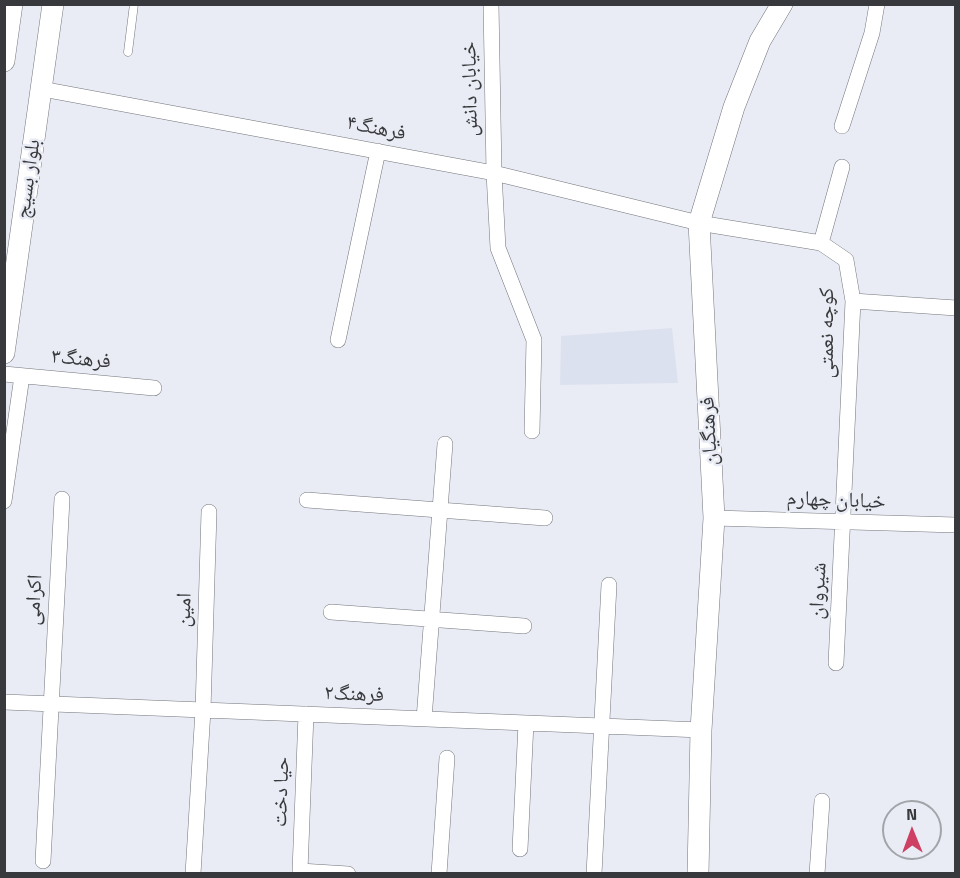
<!DOCTYPE html>
<html>
<head>
<meta charset="utf-8">
<style>
  body { margin:0 }
  #map { position:relative; width:960px; height:878px; overflow:hidden; background:#e9ecf4; font-family:"Titillium Web",sans-serif }
  canvas { display:block }
  .frame { position:absolute; inset:0; border:6px solid #38393c; pointer-events:none }
  .north { position:absolute; left:882px; top:800px; width:60px; height:60px; box-sizing:border-box; background:#e9ecf4; border:2px solid #a2a4aa; border-radius:50%; rotate:359deg; font-size:16px; font-weight:700; line-height:24px; text-align:center; color:#38393c }
  .north::after { content:''; display:block; margin:auto; width:21px; height:27px; background:#ce3f64; clip-path:polygon(50% 0,100% 100%,50% 72%,0 100%) }
</style>
</head>
<body>
<div id="map">
<canvas width="960" height="878"></canvas>
<div class="frame"></div>
<div class="north">N</div>
</div>
<script>
const ctx = document.querySelector('canvas').getContext('2d');
ctx.lineJoin = 'round';
function paint(path, color) {
  ctx.fillStyle = color;
  ctx.fill(path, 'evenodd');
}
function strokePath(path, color, width, dash) {
  ctx.strokeStyle = color;
  ctx.lineWidth = width;
  ctx.lineCap = dash ? 'butt' : 'round';
  ctx.setLineDash(dash || []);
  ctx.stroke(path);
}
function label(font, color, halo, rows, align = 'center') {
  ctx.font = font + ' "Titillium Web","Noto Naskh Arabic",sans-serif';
  ctx.lineWidth = 5;
  ctx.setLineDash([]);
  ctx.textBaseline = 'middle';
  ctx.strokeStyle = halo;
  ctx.fillStyle = color;
  for (const [text, x, y, turn = 0] of rows) {
    ctx.save();
    ctx.translate(x, y);
    ctx.rotate((+turn || 0) * Math.PI / 180);
    ctx.textAlign = isNaN(turn) ? turn : align;
    if (halo) ctx.strokeText(text, 0, 0);
    ctx.fillText(text, 0, 0);
    ctx.restore();
  }
}
const built = new Path2D(`
  M672,328L678,383L560,385L561,336Z`);
const lane = new Path2D(`
  M128,52L134,4`);
const street = new Path2D(`
  M491,4L494,173L498,248L534,340L532,431
  M42,89L494,173L699,223L821,243L846,260L853,301L836,663
  M842,126L872,33L877,4
  M821,243L842,167
  M853,301L956,308
  M338,340L378,151
  M4,374L154,388
  M307,500L545,518
  M4,501L22,376
  M714,518L956,525
  M331,612L524,626
  M4,702L701,730
  M306,714L300,871L348,874
  M424,719L445,444
  M520,849L526,723
  M43,861L62,499
  M193,874L203,710L209,512
  M439,874L447,758
  M594,874L609,585
  M817,874L822,801`);
const secondary = new Path2D(`
  M4,61L12,4
  M4,353L53,4
  M698,874L701,730L714,518L699,223L734,107L760,41L782,4`);
const streetNames = [
  ["خیابان دانش",471,89,-91],
  ["فرهنگ۴",376,129,11],
  ["بلوار بسیج",29,179,-82],
  ["کوچه نعمتی",828,333,-90],
  ["فرهنگ۳",81,360,5],
  ["فرهنگیان",710,431,-93],
  ["خیابان چهارم",836,501,2],
  ["شیروان",819,591,-87],
  ["اکرامی",35,600,-87],
  ["امین",185,610,-88],
  ["فرهنگ۲",354,695,2],
  ["حیا دخت",282,792,-88]
];
paint(built, '#dce1ef');
strokePath(lane, '#73757c', 9);
strokePath(street, '#73757c', 16);
strokePath(secondary, '#73757c', 22);
strokePath(lane, '#fff', 8);
strokePath(street, '#fff', 15);
strokePath(secondary, '#fff', 21);
label('21px', '#38393c', '#e9ecf4', streetNames);
</script>
</body>
</html>
